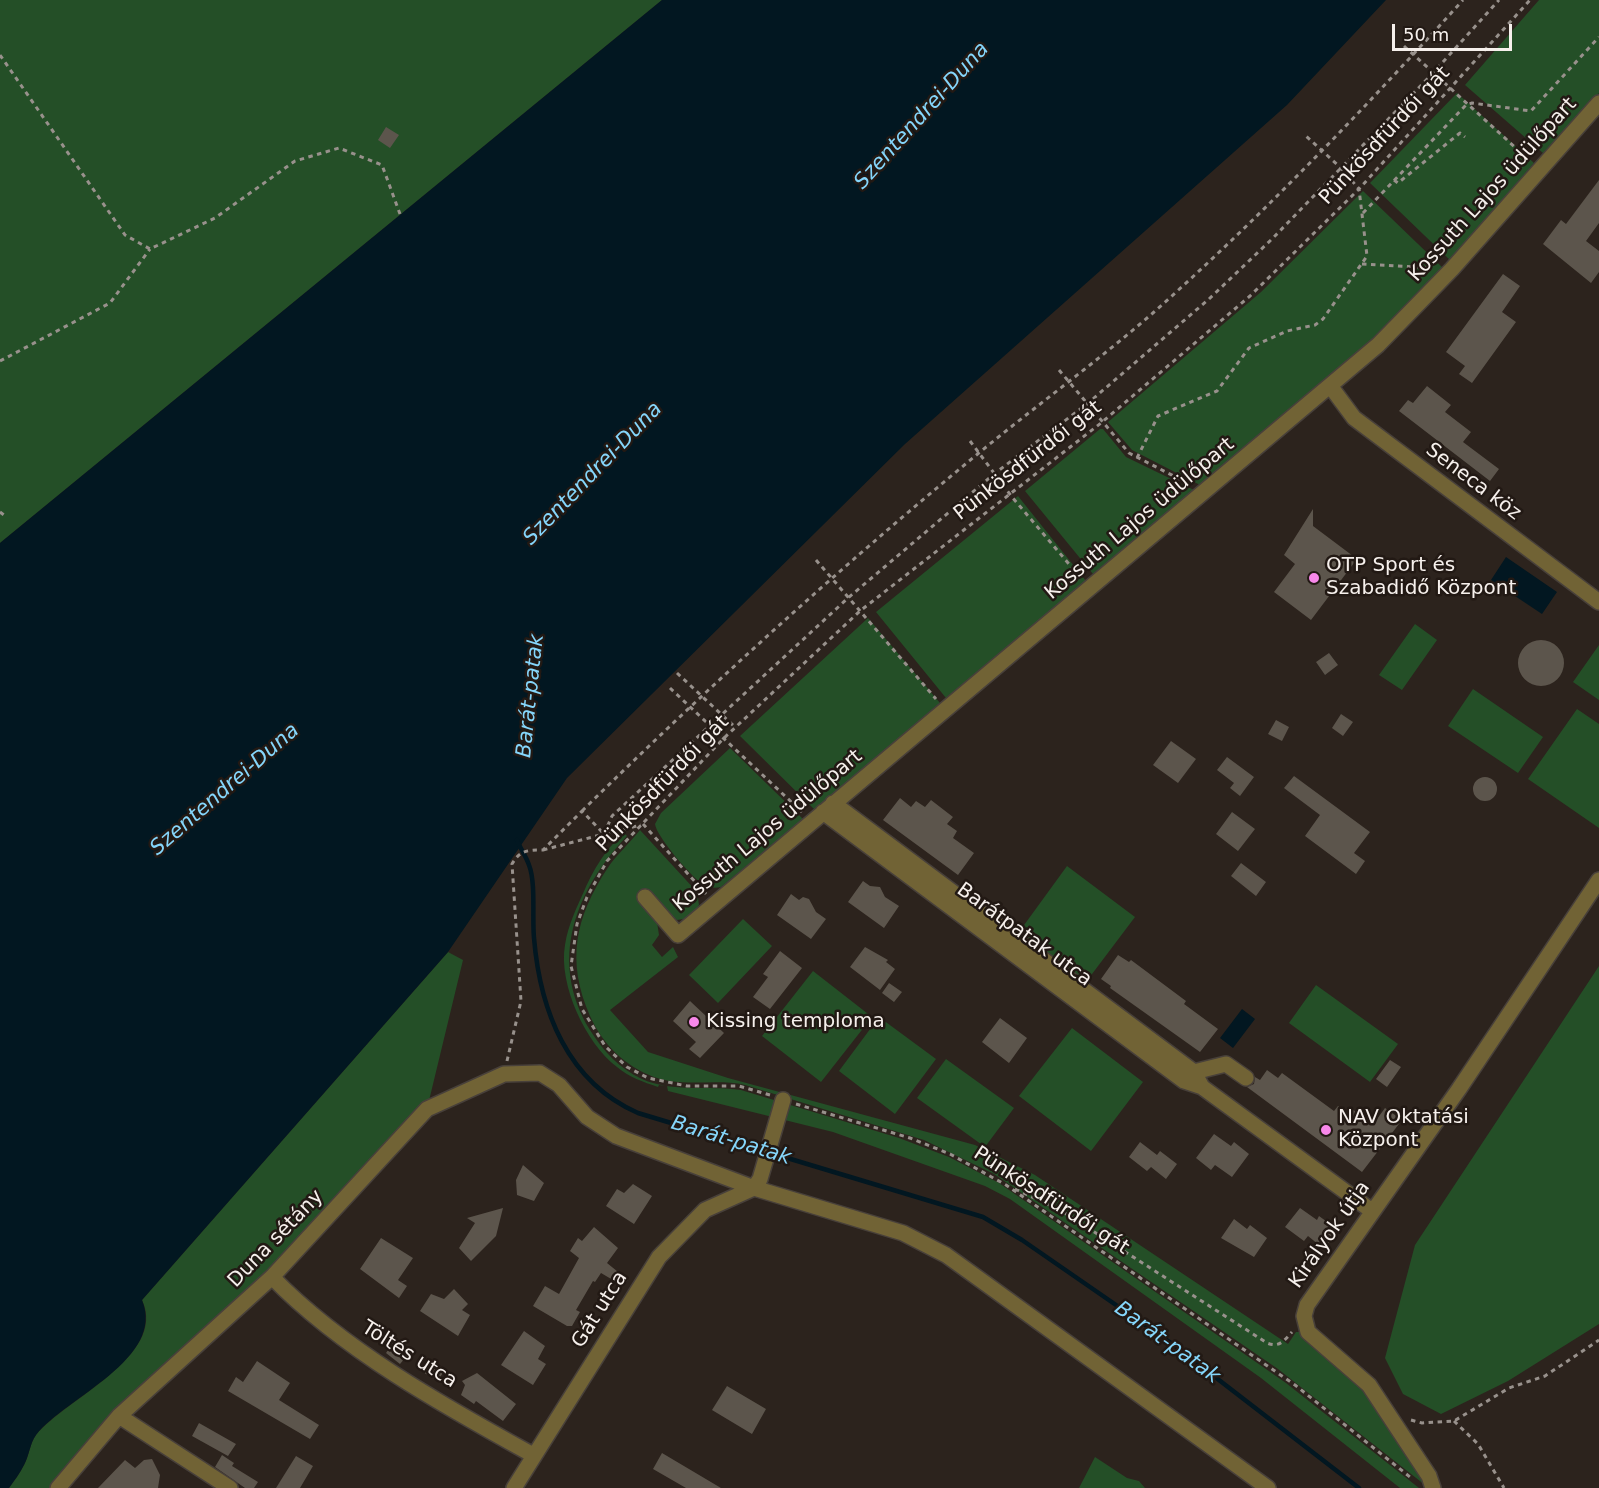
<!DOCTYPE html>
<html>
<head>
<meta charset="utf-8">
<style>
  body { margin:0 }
  #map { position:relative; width:1599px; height:1488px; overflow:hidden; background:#2c231d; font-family:"DejaVu Sans",sans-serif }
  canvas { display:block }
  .scale { position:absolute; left:1392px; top:24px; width:120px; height:27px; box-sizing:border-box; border:3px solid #f6f0ec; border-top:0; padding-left:8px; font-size:18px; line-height:21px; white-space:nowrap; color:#f6f0ec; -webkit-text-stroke:4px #221914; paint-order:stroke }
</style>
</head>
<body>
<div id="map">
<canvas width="1599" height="1488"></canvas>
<div class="scale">50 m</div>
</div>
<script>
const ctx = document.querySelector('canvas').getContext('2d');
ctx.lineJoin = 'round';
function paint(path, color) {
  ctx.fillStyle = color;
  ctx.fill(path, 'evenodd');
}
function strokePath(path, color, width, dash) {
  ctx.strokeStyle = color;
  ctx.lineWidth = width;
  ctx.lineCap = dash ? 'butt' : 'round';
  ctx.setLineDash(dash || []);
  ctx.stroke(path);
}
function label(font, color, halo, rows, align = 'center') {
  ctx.font = font + ' "DejaVu Sans",sans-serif';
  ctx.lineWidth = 5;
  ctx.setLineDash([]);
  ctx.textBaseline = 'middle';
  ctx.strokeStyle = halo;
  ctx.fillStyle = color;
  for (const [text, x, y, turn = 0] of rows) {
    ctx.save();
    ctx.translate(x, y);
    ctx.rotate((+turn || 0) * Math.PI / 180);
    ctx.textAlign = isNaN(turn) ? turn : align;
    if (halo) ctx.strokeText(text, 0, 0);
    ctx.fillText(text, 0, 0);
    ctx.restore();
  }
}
const green = new Path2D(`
  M0,0H662L0,543Z
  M1539,0H1599V93L1543,153L1465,85Z
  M1457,93L1534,163L1451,261L1370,183Z
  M1363,191L1444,269L1379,335L1331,378L1200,485L1132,450L1108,422L1261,292Z
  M1100,429H1103L1126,457L1194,490L1093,574L1025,491Z
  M1018,496L1086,581L946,698L876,612Z
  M868,618L940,703L815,810L740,736Z
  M1415,624L1437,640L1402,690L1379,675Z
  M1599,645V700L1573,682Z
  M1473,689L1543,737L1518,773L1448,726Z
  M1577,709L1599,724V828L1528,779Z
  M730,748L803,819L721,887C716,888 711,888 706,886C694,881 656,836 655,824L661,813Z
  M640,830L697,892L699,905L690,918L677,920L664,909L657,922L659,935L652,945L662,957L673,947L678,957L610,1010L648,1052L728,1078L975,1145L1035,1175L1288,1344L1296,1332H1303L1375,1398L1425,1485L1278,1369L994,1174L924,1140L745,1085C715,1078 684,1088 654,1077C625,1066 603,1045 590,1016C566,961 575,918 607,869C616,855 630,843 640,830Z
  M625,834L627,836C575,891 548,961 590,1030C604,1052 619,1068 642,1079C674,1093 708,1085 741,1090L899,1138L949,1157L999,1183L1286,1383L1419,1488H1400L1261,1378L1010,1199L985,1186L833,1132L668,1091L667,1086L659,1085L658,1087C643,1082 629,1077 617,1067C586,1044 558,984 565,945C568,925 577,907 585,889C593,871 608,844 625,834Z
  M1067,866L1135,917L1086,982L1019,932Z
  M743,919L772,946L718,1003L689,975Z
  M448,952L463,960L427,1109L272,1277L119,1416L58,1488H9C14,1481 20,1473 24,1465C29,1456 30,1443 36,1435C65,1399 168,1356 142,1300Z
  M1599,966V1324L1508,1381L1441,1414L1403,1394L1385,1358L1415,1245Z
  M813,971L872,1017L821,1082L762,1036Z
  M1316,985L1398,1044L1370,1082L1289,1023Z
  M879,1017L936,1059L895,1114L839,1071Z
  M1072,1028L1143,1082L1091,1151L1019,1096Z
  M946,1059L1014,1108L985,1147L917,1098Z
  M1095,1457L1127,1478L1139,1481L1145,1488H1079Z`);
const water = new Path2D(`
  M662,0H1386L1287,105L905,444L567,778L448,952L142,1300C166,1359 66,1397 36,1435C30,1443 29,1456 24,1465C20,1473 14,1481 9,1488H0V543Z
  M1506,557L1557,592L1542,614L1491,580Z
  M1242,1009L1255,1019L1233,1048L1220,1038Z`);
const stream = new Path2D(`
  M517,840C520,848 526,856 529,865C536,883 532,917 534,938C540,1010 567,1082 638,1113L983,1217L1022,1240L1171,1343L1359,1488`);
const building = new Path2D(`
  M386,127L399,135L390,148L378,140Z
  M1599,180V223L1586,241L1599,251V272L1591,283L1543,244L1561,220L1566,224Z
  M1503,274L1520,286L1502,312L1516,322L1472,383L1459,374L1465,366L1446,352Z
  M1427,386L1451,405L1445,412L1471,432L1463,442L1499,469L1490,481L1399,411L1408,400L1413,403Z
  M1313,509V526L1357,559L1311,620L1274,592L1295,564L1284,555Z
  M1518 663a23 23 0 1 1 46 0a23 23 0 1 1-46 0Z
  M1329,653L1338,665L1325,675L1316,662Z
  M1341,714L1353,722L1343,736L1332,728Z
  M1276,720L1289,727L1282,741L1268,734Z
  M1171,741L1196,759L1178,783L1153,765Z
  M1227,757L1254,777L1240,796L1230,788L1234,783L1217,770Z
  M1294,776L1370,832L1354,853L1365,861L1356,874L1305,836L1320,815L1284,788Z
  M1473 789a12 12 0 1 1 24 0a12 12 0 1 1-24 0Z
  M900,798L911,807L916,801L925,807L931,800L953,817L947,824L957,831L953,838L974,853L958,875L883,820Z
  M1232,812L1255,829L1238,851L1216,834Z
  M1241,863L1266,882L1256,896L1231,876Z
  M863,881L870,886L880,887L885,897L899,906L884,928L848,902Z
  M791,894L799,900L803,897L809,899L816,912L826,919L811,939L777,915Z
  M865,947L888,960L886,962L895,969L880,990L850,967Z
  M780,951L802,968L770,1009L753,997L768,977L763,974Z
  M1118,955L1129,962L1131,960L1186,1001L1184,1004L1218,1029L1200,1052L1110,988L1111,986L1101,979Z
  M889,983L902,992L894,1002L882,993Z
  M690,1001L724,1033L700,1058L689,1049L696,1042L673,1021Z
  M1000,1018L1027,1038L1009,1063L982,1042Z
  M1390,1060L1401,1067L1387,1087L1376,1079Z
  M1267,1070L1278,1078L1282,1073L1334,1111L1338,1106L1349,1114L1352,1109L1363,1117L1367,1112L1377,1119L1385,1108L1402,1120L1362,1172L1247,1087L1254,1084L1255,1077L1260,1080Z
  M1214,1134L1231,1146L1234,1142L1249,1154L1232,1177L1215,1165L1211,1170L1196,1158Z
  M1140,1142L1157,1155L1160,1151L1177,1164L1166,1179L1151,1167L1147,1171L1129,1157Z
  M523,1165L544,1183L534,1201L517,1195L516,1180Z
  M633,1184L652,1196L634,1224L606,1206L617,1189L624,1193Z
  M503,1208L496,1236L471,1261L459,1248L475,1223L467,1218Z
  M1300,1208L1317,1220L1319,1216L1338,1230L1324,1249L1308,1236L1304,1241L1285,1227Z
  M1234,1219L1247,1229L1250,1225L1267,1238L1254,1257L1221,1238Z
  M594,1227L618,1248L607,1263L628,1280L623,1286L601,1273L595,1282L593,1281L576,1310L580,1312L572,1326H567L533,1306L545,1286L559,1294L579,1258L570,1251L578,1238L582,1241Z
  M381,1238L413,1258L398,1280L407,1286L399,1298L360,1269Z
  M454,1289L468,1304L462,1310L470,1315L458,1336L420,1311L431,1294L444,1299Z
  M524,1331L545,1346L538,1359L546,1364L533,1385L501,1365Z
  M395,1340L410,1352L400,1364L386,1353Z
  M428,1359L445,1369L438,1381L421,1371Z
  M257,1361L290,1383L279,1400L319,1425L310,1439L228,1391L236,1377L243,1382Z
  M477,1373L516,1404L503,1421L476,1401L474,1404L461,1395L465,1385L462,1381Z
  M727,1386L766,1409L752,1434L712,1410Z
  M199,1423L236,1444L228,1456L192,1436Z
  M662,1453L721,1488H686L653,1469Z
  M222,1455L234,1463L232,1466L258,1482L254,1488H245L215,1467Z
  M296,1456L313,1466L300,1488H276Z
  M152,1459L160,1475L158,1488H98L125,1460L135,1468L144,1460Z`);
const path = new Path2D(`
  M1404,46L1529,160
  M0,55L125,235L150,249L215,218L295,161L339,148L382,165L400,214
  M1394,180L1398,183L1460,133L1465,137
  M1363,213L1466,105L1472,103L1531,111L1599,37
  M1362,264L1432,268
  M0,361L110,303L150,249
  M1059,370L1129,453L1191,485
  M970,441L1012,497L1080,577
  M1137,458L1158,416L1217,391L1249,348L1287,331L1315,325L1323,319L1367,256L1359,189L1341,168L1306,136
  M0,512L4,515
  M816,560L936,699
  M677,673L736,728
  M670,688L802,812
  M582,811C709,686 842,566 980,452C1037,405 1098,361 1154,312C1263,215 1365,108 1463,0
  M643,824L706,894
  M543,850L604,834L612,816L848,598L994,474L1087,404L1209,299L1273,238L1433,73L1499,0
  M507,1061L521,1001L512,864C520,850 528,850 543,850L582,811L604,834L641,825
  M770,1095L739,1086H687L648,1078L627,1067L605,1046L582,1009L571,966L577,924L587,897L607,861L724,738L860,611L1101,423L1250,296L1359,189L1530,0
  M796,1104L910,1138L950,1154L1006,1185L1295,1385L1410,1477
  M1015,1189L1060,1210L1267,1343C1279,1348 1284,1341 1292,1332
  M1411,1420L1422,1423L1454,1421L1509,1388L1545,1376L1599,1340
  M1454,1421L1478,1444L1504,1488`);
const minor = new Path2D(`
  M1331,387L1354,418L1599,602
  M833,803L1194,1072L1202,1087
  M823,812L1184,1081L1202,1087L1372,1211
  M645,897L678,935L1378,345L1452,269L1599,103
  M1194,1072L1226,1064L1246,1078
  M754,1188L760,1179L783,1100
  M272,1277C343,1350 444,1406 533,1455
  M119,1416L230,1488
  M58,1488L119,1416L272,1277L427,1109L504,1074L540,1073L559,1085L587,1117L616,1136L754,1188L903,1233L946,1255L971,1273L1268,1488
  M514,1488L659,1257L705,1210L754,1188
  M1433,1488L1429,1476L1369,1385L1308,1332L1304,1316L1307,1305L1459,1089L1599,880`);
const markers = [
  [1314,578,6,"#f888ea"],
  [694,1022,6,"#f888ea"],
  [1326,1130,6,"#f888ea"]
];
const streetNames = [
  ["Pünkösdfürdői gát",1385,136,-47],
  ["Kossuth Lajos üdülőpart",1493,190,-48],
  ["Pünkösdfürdői gát",1028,461,-38],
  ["Seneca köz",1473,482,37],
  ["Kossuth Lajos üdülőpart",1140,519,-40],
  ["Pünkösdfürdői gát",663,784,-46],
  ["Kossuth Lajos üdülőpart",768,831,-40],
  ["Barátpatak utca",1024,935,36],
  ["Pünkösdfürdői gát",1051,1201,33],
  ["Királyok útja",1330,1235,-55],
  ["Duna sétány",276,1239,-46],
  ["Gát utca",600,1310,-58],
  ["Töltés utca",409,1355,32]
];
const poiNames = [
  ["OTP Sport és",1326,566],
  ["Szabadidő Központ",1326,589],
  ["Kissing temploma",706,1022],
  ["NAV Oktatási",1338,1118],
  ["Központ",1338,1141]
];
const waterNames = [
  ["Szentendrei-Duna",922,116,-48],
  ["Szentendrei-Duna",593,474,-46],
  ["Barát-patak",531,696,-84],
  ["Szentendrei-Duna",225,790,-41],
  ["Barát-patak",731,1141,17],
  ["Barát-patak",1167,1343,36]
];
paint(green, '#244f27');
paint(water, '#021721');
strokePath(stream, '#021721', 4.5);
paint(building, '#5c554c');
strokePath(minor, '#48403a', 18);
strokePath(path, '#98918c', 3, [4.5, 4.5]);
strokePath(minor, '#716335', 15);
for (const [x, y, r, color] of markers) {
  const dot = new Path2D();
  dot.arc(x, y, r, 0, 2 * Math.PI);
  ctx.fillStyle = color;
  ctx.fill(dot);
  strokePath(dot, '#221914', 2);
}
label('20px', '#f6f0ec', '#221914', streetNames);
label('20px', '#f6f0ec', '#221914', poiNames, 'left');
label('italic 21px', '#85d6fb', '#221914', waterNames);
</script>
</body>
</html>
